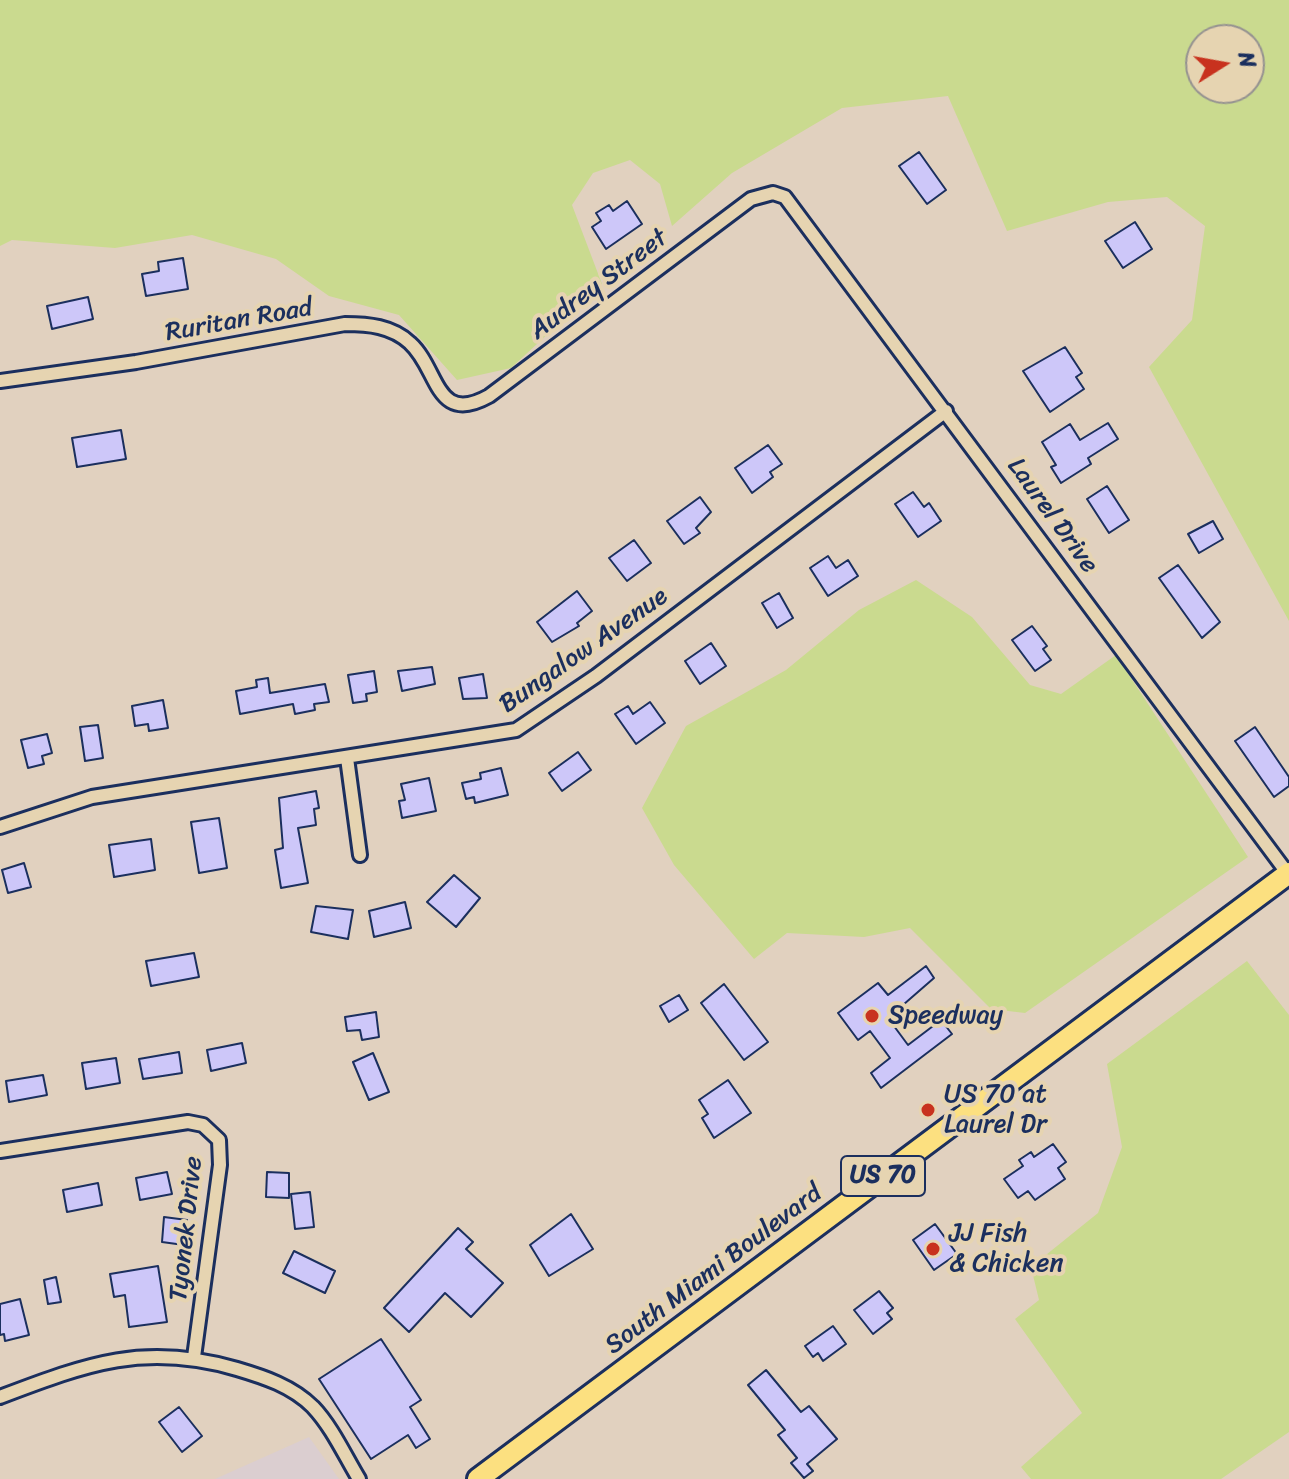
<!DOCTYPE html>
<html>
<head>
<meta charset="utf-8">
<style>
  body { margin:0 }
  #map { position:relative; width:1289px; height:1479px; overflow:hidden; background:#e1d1bf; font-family:Sriracha,sans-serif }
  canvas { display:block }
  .north { position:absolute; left:1185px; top:24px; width:80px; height:80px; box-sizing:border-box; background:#e6d4b1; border:2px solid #959290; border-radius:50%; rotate:79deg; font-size:22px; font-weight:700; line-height:32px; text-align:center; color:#1b2f5e }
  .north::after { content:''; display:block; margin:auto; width:28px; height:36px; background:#c8321e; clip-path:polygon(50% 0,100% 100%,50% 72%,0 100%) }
</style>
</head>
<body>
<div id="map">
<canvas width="1289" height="1479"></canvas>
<div class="north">N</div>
</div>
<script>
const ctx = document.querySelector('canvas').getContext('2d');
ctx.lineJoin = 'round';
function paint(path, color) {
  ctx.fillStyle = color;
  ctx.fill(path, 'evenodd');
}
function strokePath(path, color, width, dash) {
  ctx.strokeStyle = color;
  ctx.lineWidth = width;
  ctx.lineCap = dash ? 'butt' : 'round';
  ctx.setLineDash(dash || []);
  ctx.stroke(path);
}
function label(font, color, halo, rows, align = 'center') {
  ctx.font = font + ' Sriracha,sans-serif';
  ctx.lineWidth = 8;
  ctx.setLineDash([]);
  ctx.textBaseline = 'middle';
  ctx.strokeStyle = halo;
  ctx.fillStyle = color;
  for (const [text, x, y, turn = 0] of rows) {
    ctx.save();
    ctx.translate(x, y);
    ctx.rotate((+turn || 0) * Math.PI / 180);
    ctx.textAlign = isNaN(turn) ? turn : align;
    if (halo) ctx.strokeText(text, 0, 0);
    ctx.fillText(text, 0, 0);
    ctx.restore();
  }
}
const built = new Path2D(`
  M309,1437L339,1479H215Z`);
const green = new Path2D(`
  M0,0H1289V621L1149,367L1192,320L1205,226L1167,197L1108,202L1007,231L948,96L842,108L732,173L672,226L660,184L630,160L593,173L572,205L602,284L511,368L457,380L399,315L329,296L276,259L192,235L115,248L12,240L0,246ZM1201,40H1249V88H1201Z
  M916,580L972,617L1030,685L1061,694L1116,655L1248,857L1025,1013L991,1009L910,928L864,937L787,933L754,959L674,865L642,808L686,726L786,670L859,610Z
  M1247,961L1289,1015V1432L1221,1479H1031L1021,1467L1082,1413L1015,1319L1039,1300L1031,1267L1098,1213L1122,1147L1107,1064Z`);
const building = new Path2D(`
  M919,152L946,190L927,204L899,166Z
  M627,201L642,224L606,249L592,227L601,221L596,213L609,205L613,211Z
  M1135,222L1152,249L1123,268L1105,241Z
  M183,258L188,289L146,296L142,274L159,271L158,262Z
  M88,297L93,319L52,329L47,306Z
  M1065,347L1082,373L1076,377L1084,389L1050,412L1023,371Z
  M1108,423L1118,439L1088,458L1091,464L1061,483L1051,467L1056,465L1042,442L1070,424L1080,440Z
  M121,430L126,459L77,467L72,438Z
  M768,445L782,464L770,472L773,477L752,493L735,468Z
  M1107,486L1129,520L1109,533L1087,499Z
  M913,492L924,507L929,503L941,521L918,537L895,504Z
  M700,497L711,512L696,528L700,533L684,544L667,521Z
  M1213,521L1223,539L1199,553L1188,534Z
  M634,540L651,563L627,581L609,558Z
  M828,556L836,568L848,560L858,576L828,596L810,568Z
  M1178,565L1220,622L1202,638L1159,578Z
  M577,591L592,611L577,623L579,626L552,642L537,622Z
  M779,593L793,618L777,628L762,603Z
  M1032,626L1047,646L1043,649L1051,660L1035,671L1012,640Z
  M711,643L726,666L700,684L685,661Z
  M432,667L435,684L402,691L398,671Z
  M374,671L377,692L366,694L367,701L353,703L348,675Z
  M483,674L487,698L463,699L459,678Z
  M268,678L270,693L325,684L329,702L314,704L315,710L295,714L293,704L240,714L236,691L257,687L256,680Z
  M163,700L168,728L149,731L148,724L135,726L132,706Z
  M650,702L665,723L636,744L615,714L628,706L633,714Z
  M98,725L103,758L85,761L80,727Z
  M1255,727L1289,777V786L1274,797L1235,741Z
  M47,734L52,753L42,756L44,764L28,768L21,740Z
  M578,752L591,770L562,791L549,773Z
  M501,768L508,795L475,803L474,797L466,799L462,783L481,779L480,773Z
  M429,778L436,811L402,818L399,801L405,800L401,784Z
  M316,791L319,808L314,809L316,825L298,828L308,883L281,888L275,850L283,848L279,798Z
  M219,818L227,868L199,873L191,822Z
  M151,839L155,870L114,877L109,845Z
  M24,863L31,887L8,893L2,870Z
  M454,875L480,898L456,927L427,902Z
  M405,902L411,928L374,937L369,911Z
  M316,906L353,910L348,939L311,932Z
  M194,953L199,977L151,986L146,961Z
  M926,966L934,978L888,1018L908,1045L941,1020L952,1034L881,1088L871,1073L890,1058L870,1031L858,1040L838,1013L878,983L888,995Z
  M724,984L768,1042L744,1060L701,1003Z
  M679,995L688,1010L669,1022L660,1006Z
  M376,1012L379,1037L362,1040L360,1030L347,1031L345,1017Z
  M242,1043L246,1063L211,1071L207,1050Z
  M179,1052L182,1073L143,1079L139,1059Z
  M373,1053L389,1092L369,1100L353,1062Z
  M116,1058L120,1083L86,1089L82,1063Z
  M43,1075L47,1095L9,1102L6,1081Z
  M728,1080L751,1113L714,1138L702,1118L708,1114L699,1100Z
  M1053,1144L1066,1162L1058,1168L1065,1179L1035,1200L1028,1191L1018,1198L1004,1179L1023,1166L1019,1160L1031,1152L1034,1157Z
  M167,1172L172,1194L140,1200L136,1178Z
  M267,1172L289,1173V1198L266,1197Z
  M98,1183L102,1205L67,1212L63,1190Z
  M310,1192L314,1227L295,1229L291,1194Z
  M571,1214L593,1249L549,1276L530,1245Z
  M164,1217L187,1220L184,1245L162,1242Z
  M935,1224L957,1254L934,1270L913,1240Z
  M458,1228L473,1242L466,1249L503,1283L471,1317L445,1293L409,1332L384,1308Z
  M294,1251L335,1271L325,1293L283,1273Z
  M158,1266L167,1322L129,1327L125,1295L114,1297L110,1274Z
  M56,1277L61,1302L48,1304L44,1280Z
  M879,1291L893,1308L887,1313L892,1319L873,1334L854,1310Z
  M20,1299L29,1335L5,1341L4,1334L0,1335V1304Z
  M833,1326L846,1344L823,1361L818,1353L813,1357L805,1346Z
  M381,1339L421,1400L410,1407L430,1439L416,1448L408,1435L371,1459L319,1379Z
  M766,1370L801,1412L809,1406L837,1439L807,1464L813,1471L804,1478L791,1463L797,1458L778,1435L785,1430L748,1385Z
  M179,1407L202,1436L182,1452L159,1422Z`);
const minor = new Path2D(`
  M0,381L136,362L345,324C368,324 392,326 410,343C439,369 435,426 489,396L751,199L773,193L785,197L1288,874
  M347,758L360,855
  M0,827L92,797L516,730L596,676L946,411
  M0,1151L188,1122L203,1125L219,1140L220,1165L194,1357
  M0,1397C87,1364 144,1342 237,1369C264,1377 292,1386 313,1407C332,1427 345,1456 359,1479`);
const trunk = new Path2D(`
  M478,1479L1289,873`);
const markers = [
  [872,1016,8,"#c8321e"],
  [928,1110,8,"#c8321e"],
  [933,1249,8,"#c8321e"]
];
const shields = [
  [883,1176,84]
];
const shieldNames = [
  ["US 70",883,1176]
];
const streetNames = [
  ["Audrey Street",599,285,-37],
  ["Ruritan Road",239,321,-10],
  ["Laurel Drive",1052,516,54],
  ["Bungalow Avenue",584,651,-35],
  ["Tyonek Drive",187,1229,-84],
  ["South Miami Boulevard",714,1270,-37]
];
const poiNames = [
  ["Speedway",888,1016],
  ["US 70 at",944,1095],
  ["Laurel Dr",944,1125],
  ["JJ Fish",949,1234],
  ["& Chicken",949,1264]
];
paint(built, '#dbced0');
paint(green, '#cada8f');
paint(building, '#cdc7f9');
strokePath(building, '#1b2f5e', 2);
strokePath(minor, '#1b2f5e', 18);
strokePath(trunk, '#1b2f5e', 26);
strokePath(minor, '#e6d4b1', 12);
strokePath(trunk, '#fce080', 20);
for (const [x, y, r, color] of markers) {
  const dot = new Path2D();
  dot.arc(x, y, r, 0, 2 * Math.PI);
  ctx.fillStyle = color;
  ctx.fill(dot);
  strokePath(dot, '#e6d4b1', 3);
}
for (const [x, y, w] of shields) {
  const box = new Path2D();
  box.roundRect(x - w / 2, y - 20, w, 40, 6);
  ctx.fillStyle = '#e6d4b1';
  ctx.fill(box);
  strokePath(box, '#1b2f5e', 2);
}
label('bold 24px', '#1b2f5e', null, shieldNames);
label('26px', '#1b2f5e', '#e6d4b1', streetNames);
label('26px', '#1b2f5e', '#e6d4b1', poiNames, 'left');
</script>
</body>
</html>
